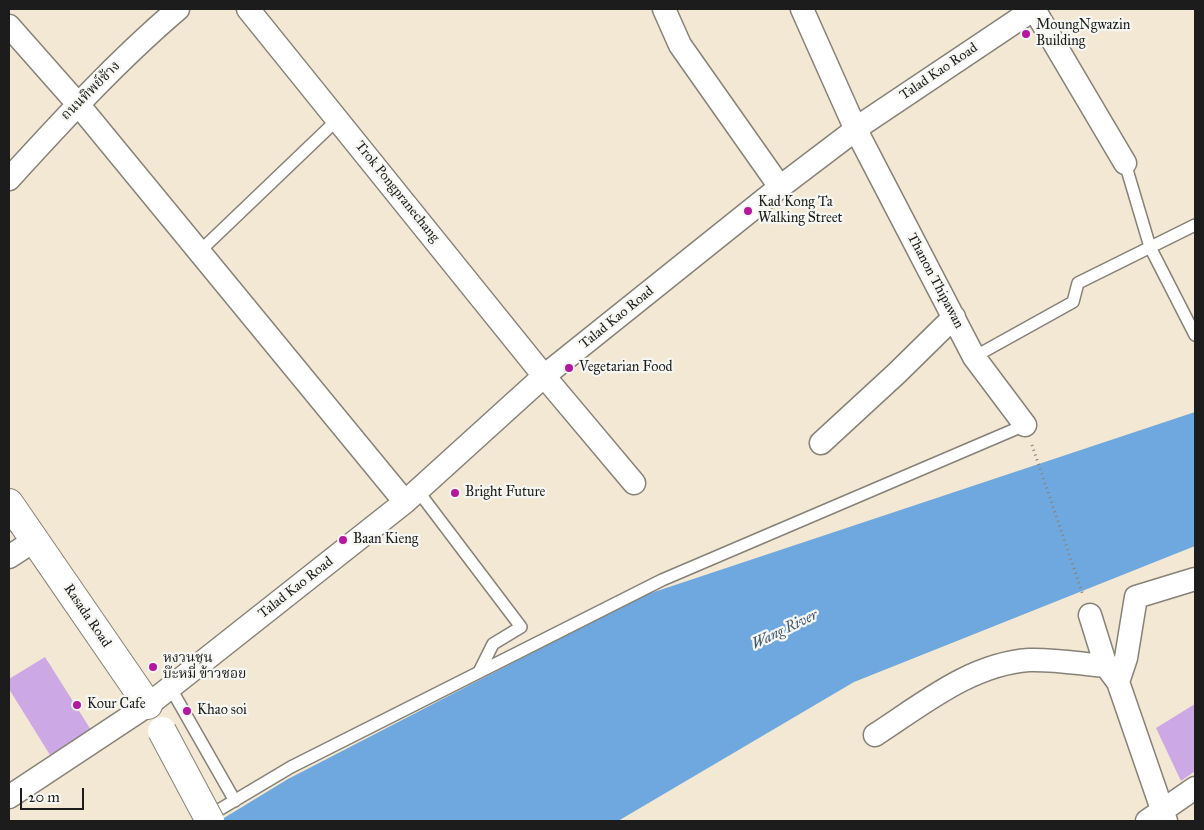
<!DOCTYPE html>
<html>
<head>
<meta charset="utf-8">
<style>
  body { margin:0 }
  #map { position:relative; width:1204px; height:830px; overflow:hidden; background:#f2e8d3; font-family:"IM FELL Great Primer",serif }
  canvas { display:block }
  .frame { position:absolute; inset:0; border:10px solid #1c1c1c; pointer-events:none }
  .scale { position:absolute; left:20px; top:788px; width:64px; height:22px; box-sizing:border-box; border:2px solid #1c1c1c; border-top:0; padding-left:6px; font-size:15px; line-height:18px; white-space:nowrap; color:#1c1c1c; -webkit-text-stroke:4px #f6f6f2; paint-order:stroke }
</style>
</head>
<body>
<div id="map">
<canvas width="1204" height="830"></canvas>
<div class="frame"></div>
<div class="scale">20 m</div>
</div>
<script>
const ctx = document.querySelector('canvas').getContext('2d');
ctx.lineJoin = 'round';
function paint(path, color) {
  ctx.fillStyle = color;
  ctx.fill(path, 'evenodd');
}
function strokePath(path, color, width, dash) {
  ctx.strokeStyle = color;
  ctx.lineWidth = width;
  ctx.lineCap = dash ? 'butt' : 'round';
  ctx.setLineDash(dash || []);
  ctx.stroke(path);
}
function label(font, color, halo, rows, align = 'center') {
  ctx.font = font + ' "IM FELL Great Primer","Noto Serif Thai",serif';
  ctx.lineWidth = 4.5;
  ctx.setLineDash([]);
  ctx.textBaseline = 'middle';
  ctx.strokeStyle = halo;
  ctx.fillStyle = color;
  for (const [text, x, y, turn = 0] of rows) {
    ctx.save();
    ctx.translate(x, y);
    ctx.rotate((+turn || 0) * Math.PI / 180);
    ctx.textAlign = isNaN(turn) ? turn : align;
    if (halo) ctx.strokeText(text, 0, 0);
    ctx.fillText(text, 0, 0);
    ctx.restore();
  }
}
const water = new Path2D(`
  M1195,412V546L854,682L618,821H219L288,779L642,596Z`);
const building = new Path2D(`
  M45,657L91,730L50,755L9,689V679Z
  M1195,704V771L1181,781L1156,728Z`);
const path = new Path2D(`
  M1032,445L1083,595`);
const service = new Path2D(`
  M1125,163L1150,247L1195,335
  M200,251L338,119
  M974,357L1073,302L1078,283L1195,225
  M418,491L521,627L493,644L479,672
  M170,687L235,801
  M207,817L291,767L662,580L1025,425`);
const minor = new Path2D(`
  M248,9L544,376L634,483
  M664,9L680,45L780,187
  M802,9L856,130L974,357L1025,425
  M1034,9L1125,163
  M9,26L77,103L405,502
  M9,179C63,120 117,61 178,9
  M821,443L897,373L954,317
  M9,557L35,540
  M1090,615L1106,666L1118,682L1166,821
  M1118,682L1126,658L1136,597L1195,579
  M875,735C923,704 971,664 1029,660C1055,659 1081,664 1106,666
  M9,797L148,705L405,502L544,376L780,187L867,121L1034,9
  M1147,821L1195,788`);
const tertiary = new Path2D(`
  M9,503L148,705`);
const tertiaryBridge = new Path2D(`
  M162,731L210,821`);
const markers = [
  [1026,34,5,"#b5179e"],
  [748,211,5,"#b5179e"],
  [569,368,5,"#b5179e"],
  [455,493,5,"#b5179e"],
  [343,540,5,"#b5179e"],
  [153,667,5,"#b5179e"],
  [77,705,5,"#b5179e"],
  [187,711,5,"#b5179e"]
];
const poiNames = [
  ["MoungNgwazin",1036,26],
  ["Building",1036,42],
  ["Kad Kong Ta",758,203],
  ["Walking Street",758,219],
  ["Vegetarian Food",579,368],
  ["Bright Future",465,493],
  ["Baan Kieng",353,540],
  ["หงวนชุน",163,659],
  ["บ๊ะหมี่ ข้าวซอย",163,675],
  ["Kour Cafe",87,705],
  ["Khao soi",197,711]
];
const streetNames = [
  ["Talad Kao Road",939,72,-34],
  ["ถนนทิพย์ช้าง",91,91,-45],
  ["Trok Pongpranechang",397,192,51],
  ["Thanon Thipawan",935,281,62],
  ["Talad Kao Road",617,318,-39],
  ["Talad Kao Road",296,588,-38],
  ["Rasada Road",87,616,56]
];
const waterNames = [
  ["Wang River",785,630,-26]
];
paint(water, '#6ea8de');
paint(building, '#cca8e5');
strokePath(service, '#878278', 14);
strokePath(minor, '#878278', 25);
strokePath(tertiary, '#878278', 30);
strokePath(path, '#878278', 3, [1, 4]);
strokePath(service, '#fff', 11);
strokePath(minor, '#fff', 22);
strokePath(tertiary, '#fff', 28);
strokePath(tertiaryBridge, '#878278', 30, []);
strokePath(tertiaryBridge, '#fff', 28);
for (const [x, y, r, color] of markers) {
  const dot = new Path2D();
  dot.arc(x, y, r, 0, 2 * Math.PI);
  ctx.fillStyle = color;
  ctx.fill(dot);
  strokePath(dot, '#f6f6f2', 2);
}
label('14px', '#1c1c1c', '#f6f6f2', poiNames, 'left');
label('14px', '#1c1c1c', '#f6f6f2', streetNames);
label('italic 15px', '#415b73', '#f6f6f2', waterNames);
</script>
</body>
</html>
